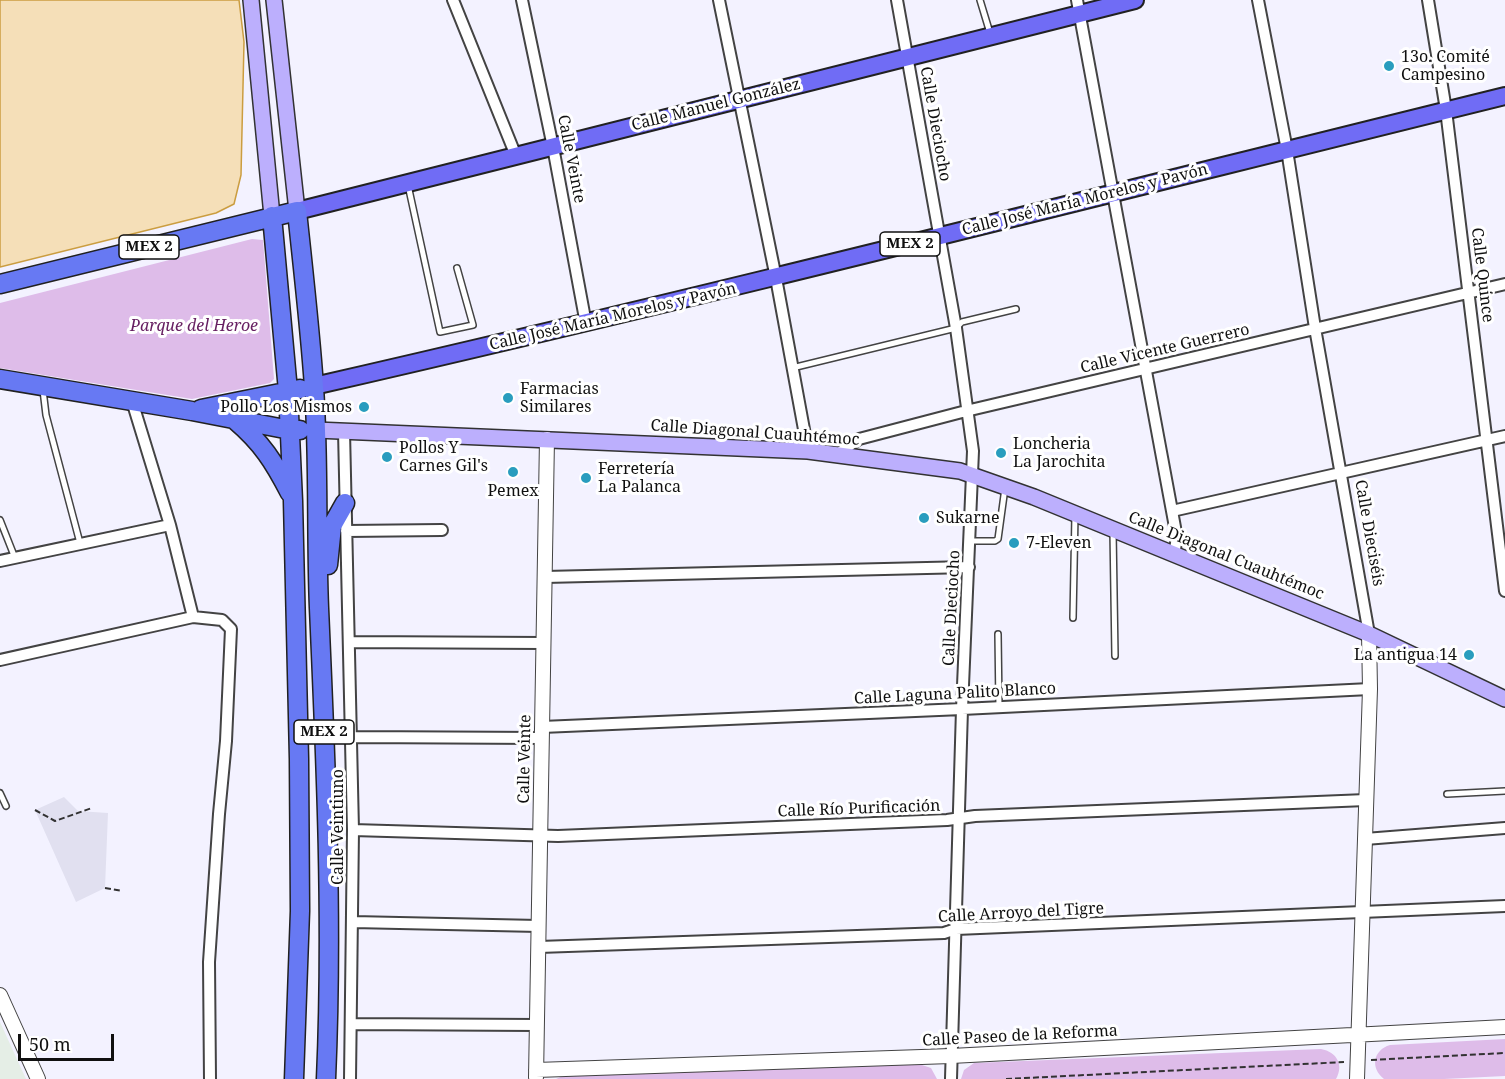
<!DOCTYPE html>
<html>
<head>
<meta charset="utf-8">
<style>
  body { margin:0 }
  #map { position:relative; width:1505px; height:1079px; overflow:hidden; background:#f3f2ff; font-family:"Noto Serif",serif }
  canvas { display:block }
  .scale { position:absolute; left:18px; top:1034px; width:96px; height:27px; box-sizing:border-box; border:3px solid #101010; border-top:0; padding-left:8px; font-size:18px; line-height:21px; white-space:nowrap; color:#101010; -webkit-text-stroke:4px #fff; paint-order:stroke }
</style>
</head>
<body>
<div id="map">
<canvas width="1505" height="1079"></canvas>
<div class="scale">50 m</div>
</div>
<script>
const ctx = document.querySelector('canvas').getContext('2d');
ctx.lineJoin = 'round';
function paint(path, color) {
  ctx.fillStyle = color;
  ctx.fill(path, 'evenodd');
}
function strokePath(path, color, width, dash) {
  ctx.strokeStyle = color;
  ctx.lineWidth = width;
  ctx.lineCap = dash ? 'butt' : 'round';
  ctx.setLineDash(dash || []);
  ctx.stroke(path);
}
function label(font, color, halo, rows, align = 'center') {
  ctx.font = font + ' "Noto Serif",serif';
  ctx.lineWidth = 6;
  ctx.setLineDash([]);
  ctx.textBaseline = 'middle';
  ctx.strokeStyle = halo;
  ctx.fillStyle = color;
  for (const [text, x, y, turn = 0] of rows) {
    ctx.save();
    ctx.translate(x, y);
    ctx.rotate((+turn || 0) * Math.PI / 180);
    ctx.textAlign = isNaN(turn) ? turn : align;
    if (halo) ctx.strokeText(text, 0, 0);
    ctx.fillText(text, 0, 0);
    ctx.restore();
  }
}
const industrial = new Path2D(`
  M0,1022L26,1079H0Z`);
const green = new Path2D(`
  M252,239L263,240L274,379L270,383L192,399L0,368V303Z
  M1505,1039V1076L1444,1079H1384C1370,1068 1373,1050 1390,1045Z
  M1321,1049C1337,1052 1344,1065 1336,1079H961L964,1070L974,1063Z
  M919,1064L931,1068L937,1079H556L563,1076Z`);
const plaza = new Path2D(`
  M64,797L78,811L108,813L105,888L76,902L35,810Z`);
const water = new Path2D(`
  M0,0H239L244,42L241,175L234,204L216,213L0,267Z`);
const path = new Path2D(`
  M35,810L55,821L92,808
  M105,888L122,891
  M1371,1060L1505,1053
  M1006,1079L1344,1062`);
const service = new Path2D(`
  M980,0L990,33
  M408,185L440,332L473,325L457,268
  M792,368L956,328L962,322L1016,309
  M43,390L46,415L80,543
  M0,520L15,558
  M1113,531L1115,656
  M970,541H995L998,539L1005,488
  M1073,618L1075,515
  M998,634L999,707
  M0,793L6,806
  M1447,794L1505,791`);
const minor = new Path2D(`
  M453,0L516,156
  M522,0L553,147L586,324
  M719,0L776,278L808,451
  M897,0L956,328L973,451L962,709L951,1079
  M1077,0L1172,511L1177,538L1174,554
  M1258,0L1287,150L1315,328L1369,634
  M1428,0L1446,110L1505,591
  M132,401L170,525L193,617
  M344,431L353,830L350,1079
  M836,455L859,439L966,411L1505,284
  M1172,511L1505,436
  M346,531L442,530
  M0,561L170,525
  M545,577L969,567
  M349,642L544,643
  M0,660L193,617L222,620L231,629L226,741L219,814L209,962L210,1079
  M542,727L962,709L1370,689
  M352,737L542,738
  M353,830L558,836L947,820L975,816L1366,800
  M1365,839L1505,828
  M353,922L539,926
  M539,947L944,933L956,929L1505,906
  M351,1024L537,1025`);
const tertiary = new Path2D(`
  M0,995L38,1079
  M536,1070L951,1056L1505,1027
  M536,1077L547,439
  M1357,1079L1370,689L1369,634`);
const secondary = new Path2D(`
  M251,0L272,216
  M274,0L297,211
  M316,430L808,451L960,471L1034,497L1369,634L1505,699`);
const primary = new Path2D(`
  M297,211L1135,0
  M314,386C712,295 1108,194 1505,96`);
const trunk = new Path2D(`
  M272,216L288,391L293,501L299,759L300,911L294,1079
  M0,284L297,211C303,269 310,328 314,387C319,460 316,535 319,608C326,765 333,922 326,1079
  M0,379L192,411L290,430H300
  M201,409L300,389
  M235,420C262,443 274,462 290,493
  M328,565L332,526L345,503`);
const markers = [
  [1389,66,6,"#299dbe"],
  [508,398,6,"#299dbe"],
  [364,407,6,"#299dbe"],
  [1001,453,6,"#299dbe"],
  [387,457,6,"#299dbe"],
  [513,472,6,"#299dbe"],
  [586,478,6,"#299dbe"],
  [924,518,6,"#299dbe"],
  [1014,543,6,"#299dbe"],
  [1469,655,6,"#299dbe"]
];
const shields = [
  [910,244,60],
  [149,247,60],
  [324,732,60]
];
const shieldNames = [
  ["MEX 2",910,244],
  ["MEX 2",149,247],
  ["MEX 2",324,732]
];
const poiNames = [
  ["13o. Comité",1401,57],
  ["Campesino",1401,75],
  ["Farmacias",520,389],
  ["Similares",520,407],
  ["Pollo Los Mismos",352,407,"right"],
  ["Loncheria",1013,444],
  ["La Jarochita",1013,462],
  ["Pollos Y",399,448],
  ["Carnes Gil's",399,466],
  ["Ferretería",598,469],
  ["La Palanca",598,487],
  ["Pemex",513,491,"center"],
  ["Sukarne",936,518],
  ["7-Eleven",1026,543],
  ["La antigua 14",1457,655,"right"]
];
const streetNames = [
  ["Calle Manuel González",716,105,-14],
  ["Calle Dieciocho",935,124,80],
  ["Calle Veinte",571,159,79],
  ["Calle José María Morelos y Pavón",1085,200,-14],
  ["Calle Quince",1482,275,83],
  ["Calle José María Morelos y Pavón",613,317,-13],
  ["Calle Vicente Guerrero",1165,349,-13],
  ["Calle Diagonal Cuauhtémoc",755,433,4],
  ["Calle Dieciséis",1369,533,80],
  ["Calle Diagonal Cuauhtémoc",1226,556,22],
  ["Calle Dieciocho",952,608,-87],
  ["Calle Laguna Palito Blanco",955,694,-3],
  ["Calle Veinte",525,759,-89],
  ["Calle Río Purificación",859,809,-2],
  ["Calle Veintiuno",338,827,-90],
  ["Calle Arroyo del Tigre",1021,913,-3],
  ["Calle Paseo de la Reforma",1020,1036,-3]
];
const parkNames = [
  ["Parque del Heroe",194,326]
];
paint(industrial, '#e5eee6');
paint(green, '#debce9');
paint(plaza, '#e1e0f0');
paint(water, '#f5dfb8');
strokePath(water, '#cb9d40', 1.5);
strokePath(service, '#434343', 8);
strokePath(minor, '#434343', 14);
strokePath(tertiary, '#434343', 16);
strokePath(secondary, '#323232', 18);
strokePath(primary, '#212121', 20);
strokePath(trunk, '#212121', 21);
strokePath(path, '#323232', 2, [6, 3]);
strokePath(service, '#fff', 5);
strokePath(minor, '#fff', 10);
strokePath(tertiary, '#fff', 14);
strokePath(secondary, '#bcaffd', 15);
strokePath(primary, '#706cf5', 16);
strokePath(trunk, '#6779f3', 18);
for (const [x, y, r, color] of markers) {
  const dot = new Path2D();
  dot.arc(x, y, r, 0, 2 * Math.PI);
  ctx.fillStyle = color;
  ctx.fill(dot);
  strokePath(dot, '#fff', 2);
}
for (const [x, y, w] of shields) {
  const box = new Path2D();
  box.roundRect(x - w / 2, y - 12, w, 24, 4.5);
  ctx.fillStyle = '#fff';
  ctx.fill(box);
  strokePath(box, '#101010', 1.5);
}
label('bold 15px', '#101010', null, shieldNames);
label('16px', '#101010', '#fff', poiNames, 'left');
label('16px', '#101010', '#fff', streetNames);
label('italic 16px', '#672062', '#fff', parkNames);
</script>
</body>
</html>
